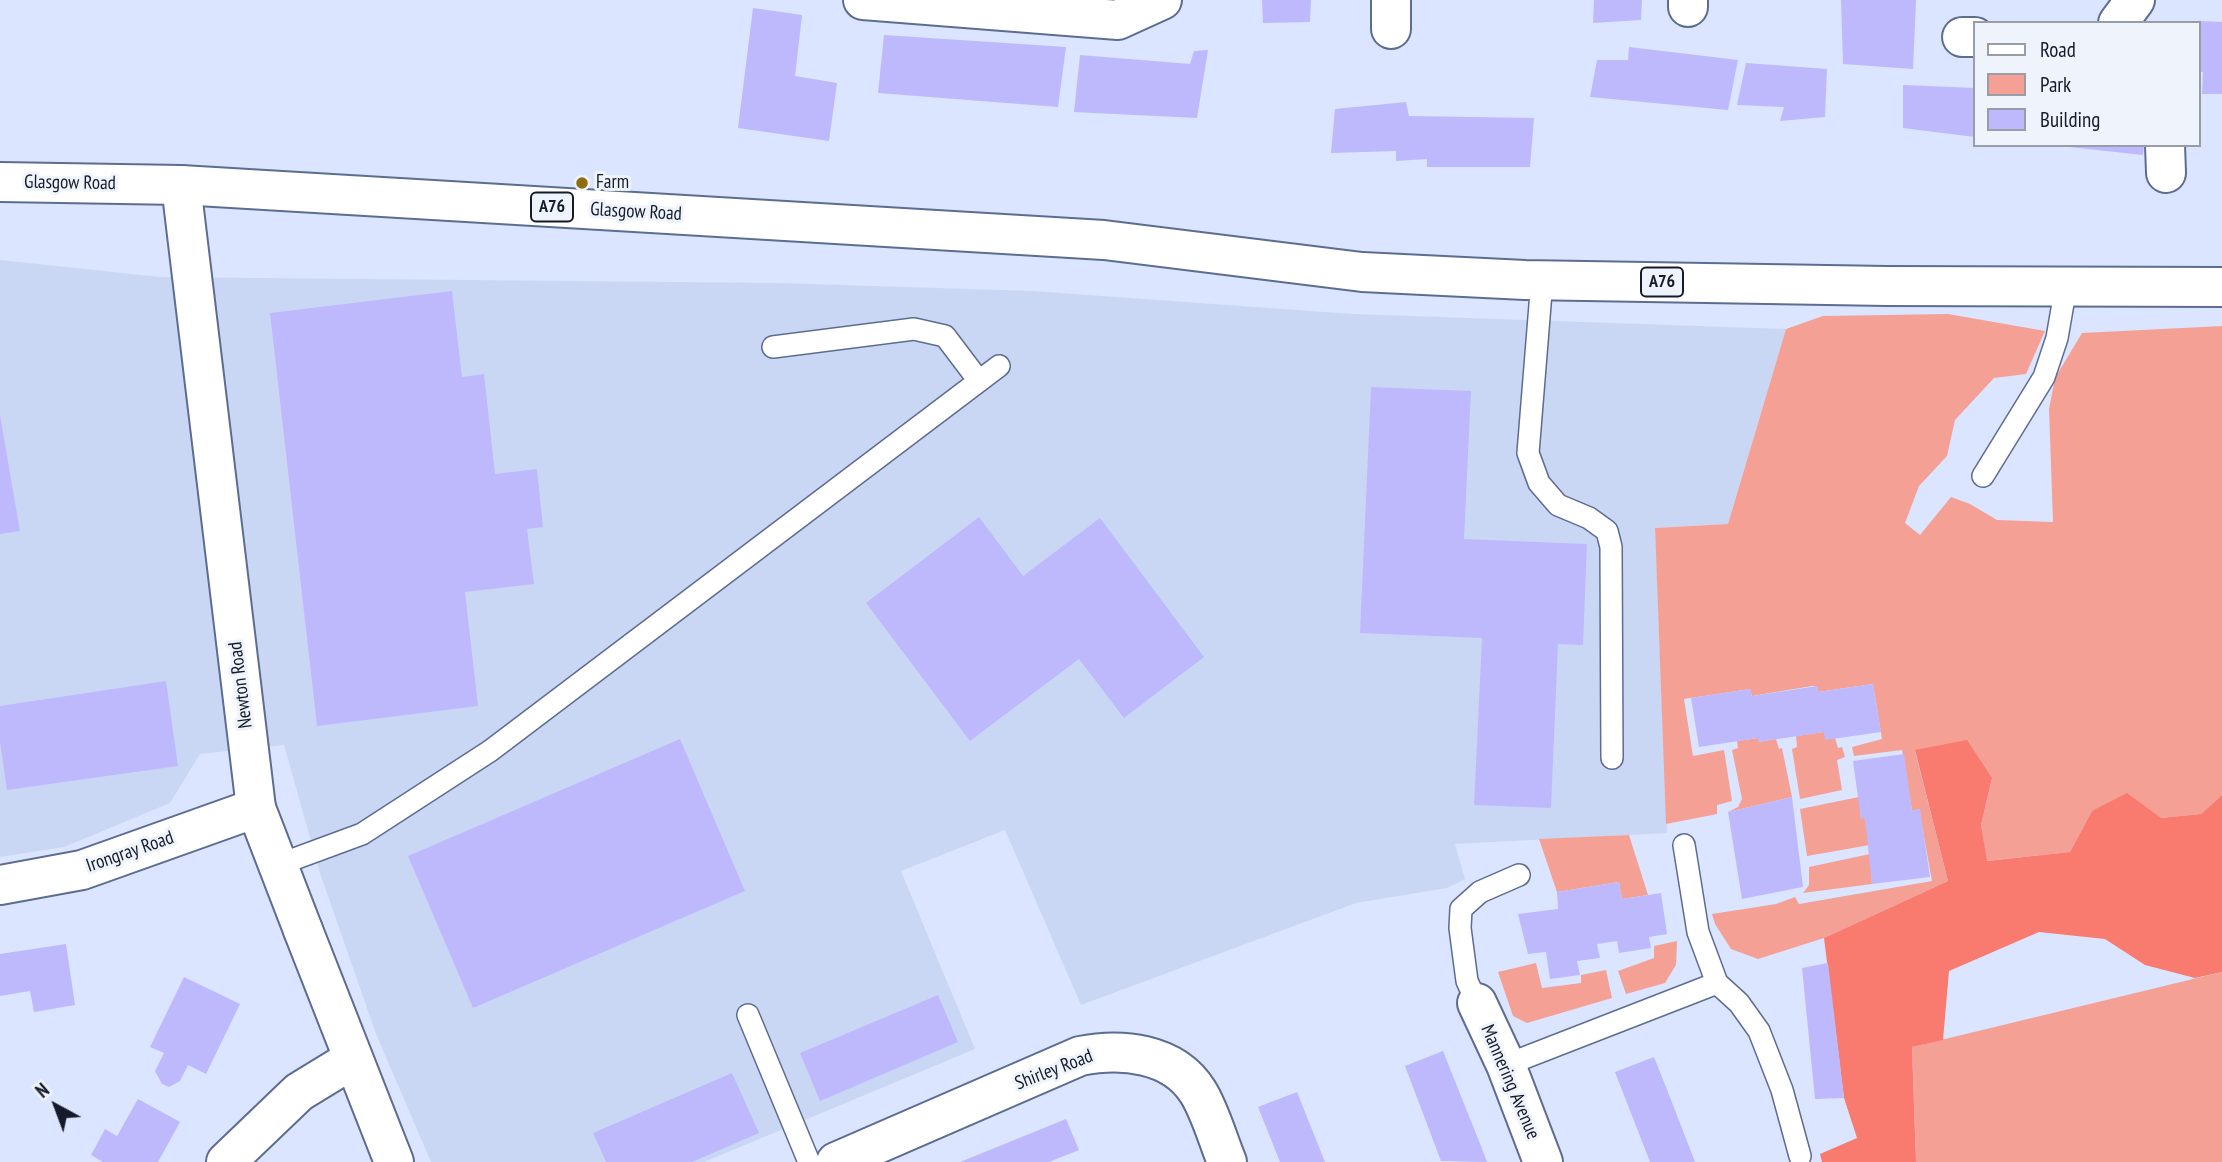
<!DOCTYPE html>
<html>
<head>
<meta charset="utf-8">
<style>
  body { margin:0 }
  #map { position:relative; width:2222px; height:1162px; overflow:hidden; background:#dbe5ff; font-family:"PT Sans Narrow",sans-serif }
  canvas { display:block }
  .legend { position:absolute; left:1973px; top:21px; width:228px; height:126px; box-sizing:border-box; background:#eff3fb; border:2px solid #989da7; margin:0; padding:9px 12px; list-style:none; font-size:21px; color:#151b2a }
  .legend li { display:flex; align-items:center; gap:14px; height:35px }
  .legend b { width:35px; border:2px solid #989da7 }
  .north { position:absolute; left:21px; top:1071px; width:70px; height:70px; -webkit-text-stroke:5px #eff3fb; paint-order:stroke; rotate:319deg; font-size:19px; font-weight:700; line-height:28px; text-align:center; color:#151b2a }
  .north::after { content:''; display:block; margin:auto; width:24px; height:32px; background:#151b2a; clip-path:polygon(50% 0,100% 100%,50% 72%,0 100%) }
</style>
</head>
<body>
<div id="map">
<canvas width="2222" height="1162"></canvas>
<ul class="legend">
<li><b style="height:9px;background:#fff"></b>Road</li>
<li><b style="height:19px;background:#f5a095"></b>Park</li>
<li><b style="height:19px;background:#beb9fd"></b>Building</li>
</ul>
<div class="north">N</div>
</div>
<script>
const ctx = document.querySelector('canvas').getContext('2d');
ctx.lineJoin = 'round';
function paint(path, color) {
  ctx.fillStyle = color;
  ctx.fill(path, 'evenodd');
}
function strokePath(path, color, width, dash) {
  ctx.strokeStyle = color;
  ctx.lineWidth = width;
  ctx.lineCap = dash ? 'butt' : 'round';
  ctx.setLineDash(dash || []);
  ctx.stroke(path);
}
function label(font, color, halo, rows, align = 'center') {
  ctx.font = font + ' "PT Sans Narrow",sans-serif';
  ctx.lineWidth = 6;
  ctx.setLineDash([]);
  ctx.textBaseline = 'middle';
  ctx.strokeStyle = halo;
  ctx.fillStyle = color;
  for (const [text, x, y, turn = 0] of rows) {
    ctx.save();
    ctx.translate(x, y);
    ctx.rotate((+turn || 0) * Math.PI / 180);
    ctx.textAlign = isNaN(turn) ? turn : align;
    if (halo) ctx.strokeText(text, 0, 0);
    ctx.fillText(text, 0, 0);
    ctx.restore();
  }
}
const built = new Path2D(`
  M0,260L160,277L778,283L1032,291L1353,314L1786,329L1728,524L1655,528L1667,833L1455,844L1465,879L1447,888L1356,903L1081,1005L1005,830L901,871L975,1049L704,1162H431L376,1034L320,873L284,745L200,754L170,803L64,847L0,857Z`);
const green = new Path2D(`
  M1948,314L2045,331L2026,374L1994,378L1955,420L1947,456L1919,486L1905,523L1920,535L1951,497L1970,504L1997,520L2053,522L2049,409L2055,378L2082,333L2222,326V795L2201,814L2161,818L2092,811L2070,852L1986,861L1981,825L1992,778L1915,751L1948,881L1824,938L1758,959L1731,949L1715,924L1712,914L1776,904L1795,897L1799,904L1932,881L1919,809L1912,811L1902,750L1854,756L1852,747L1882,739L1873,684L1818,692L1817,686H1812L1752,696L1750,689L1684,699L1693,756L1724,750L1732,801L1717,805V814L1666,824L1655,528L1728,524L1786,329L1823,316Z
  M1824,732L1835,738L1838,748L1842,747L1845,757L1837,760L1842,790L1800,799L1792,749L1797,747L1796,736Z
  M1758,738L1759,742L1776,739L1779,749L1782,748L1792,797L1728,812L1738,807L1742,799L1732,750L1738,748L1737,741Z
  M1859,797L1861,818H1865L1870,845L1807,856L1800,809Z
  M1629,835L1648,895L1622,899L1619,882L1557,892L1539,839Z
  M1870,854L1872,884L1803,893L1809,885V867Z
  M1677,941L1676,965L1665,983L1626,994L1618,971L1654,958V946Z
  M1536,963L1542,988L1581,983V975L1606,970L1612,998L1527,1023L1513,1016L1498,972Z
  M2222,972V1162H1916L1912,1047Z`);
const forest = new Path2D(`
  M1967,740L1992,778L1981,825L1987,861L2070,852L2092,811L2127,793L2161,818L2201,814L2222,795V972L2195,978L2145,965L2105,939L2039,932L1949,971L1943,1040L1912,1047L1916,1162H1822L1820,1154L1857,1138L1844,1098L1824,938L1948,881L1915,750Z`);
const building = new Path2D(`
  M1262,0H1311L1310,22L1263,23Z
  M1594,0H1642L1641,20L1593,23Z
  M1841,0H1916L1913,69L1843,64Z
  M753,8L802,15L795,76L837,83L829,141L738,128Z
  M2199,21L2222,22V94H2202L2203,72H2199Z
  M884,35L1066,47L1058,107L878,93Z
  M1629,47L1738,60L1728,110L1590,97L1597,60H1628Z
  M1208,50L1197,118L1074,112L1080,55L1190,64L1194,51Z
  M1746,63L1827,69L1825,117L1780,121L1784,107L1737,105Z
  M1903,85L1975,88V137L1903,128Z
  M1406,102L1409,116L1534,118L1530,167H1427V159L1396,161V151L1331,153L1335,109Z
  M2069,145H2144L2143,155L2069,147Z
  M452,291L462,377L484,374L495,474L537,469L543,527L527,529L534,584L465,592L478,706L317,726L270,313Z
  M1371,387L1471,391L1464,539L1587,544L1583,645L1558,644L1551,808L1474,805L1482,638L1360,633Z
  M0,415L20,531L0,534Z
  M979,517L1023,576L1100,518L1204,657L1124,718L1079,659L970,741L866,603Z
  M166,681L178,766L7,790L0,742V706Z
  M1873,684L1881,732L1825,740L1824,732L1758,742V738L1699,747L1691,698L1750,689L1752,696L1817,686L1818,692Z
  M680,739L745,891L473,1008L408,856Z
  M1904,754L1912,811L1920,809L1930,877L1872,884L1865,818L1861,819L1853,761Z
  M1792,797L1803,887L1742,899L1728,812Z
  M1619,882L1622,899L1661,893L1667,934L1649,937L1651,948L1619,953L1617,941L1597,944L1600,958L1577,961L1580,975L1550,979L1546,952L1528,954L1518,914L1558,909L1557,892Z
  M66,944L75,1005L34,1012L30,991L0,996V954Z
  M1828,963L1844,1098L1815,1099L1802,968Z
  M184,977L240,1004L206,1074L188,1065L180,1081L169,1087L162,1084L155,1071L164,1053L150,1047Z
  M938,995L958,1042L820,1101L800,1053Z
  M1443,1051L1481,1146L1487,1162L1441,1161L1405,1066Z
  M1654,1057L1666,1087L1695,1162H1650L1615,1072Z
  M732,1073L759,1133L692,1162H606L593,1133Z
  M1297,1092L1325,1162H1280L1258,1107Z
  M138,1099L180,1122L158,1162H103L91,1155L105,1129L117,1136Z
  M1066,1119L1079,1150L1049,1162H960Z`);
const service = new Path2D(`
  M1542,280L1528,453L1539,483L1558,505L1589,518L1607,531L1611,547L1612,758
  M773,347L914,329L945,336L979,381
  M1983,476L2044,377L2057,338L2066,286
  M1684,845L1698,932L1717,983L1739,1003L1759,1031L1782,1090L1800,1156
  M278,865L362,834L490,751L999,366
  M1477,1003L1467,981L1460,928L1461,909L1480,892L1519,875
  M748,1015L809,1162
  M1506,1065L1717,983`);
const minor = new Path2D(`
  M863,0L1118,20L1162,0
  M1391,0V29
  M1688,7V0
  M2118,23L2135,0
  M1962,37H1975
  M2165,145L2166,173
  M256,808L303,930
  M1477,1003L1506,1065L1543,1162
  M226,1162L299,1092L353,1059
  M836,1162L1080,1056C1121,1048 1173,1052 1198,1092C1210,1111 1218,1140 1227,1162`);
const tertiary = new Path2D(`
  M0,885L82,870L256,808L181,185
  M303,930L394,1162`);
const trunk = new Path2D(`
  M0,182L181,185L1104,240L1362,272L1525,280L1887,286L2222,287`);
const markers = [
  [582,183,7,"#8c6d0f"]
];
const shields = [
  [552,207,42],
  [1662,282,42]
];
const shieldNames = [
  ["A76",552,207],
  ["A76",1662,282]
];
const streetNames = [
  ["Glasgow Road",70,183,1],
  ["Glasgow Road",636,212,3],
  ["Newton Road",241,685,-97],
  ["Irongray Road",130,852,-19],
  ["Shirley Road",1054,1070,-21],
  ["Mannering Avenue",1510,1082,67]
];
const poiNames = [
  ["Farm",596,183]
];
paint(built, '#cad7f4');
paint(green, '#f5a095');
paint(forest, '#f97a6e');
paint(building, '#beb9fd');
strokePath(service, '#5d6c91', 24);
strokePath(minor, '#5d6c91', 42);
strokePath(tertiary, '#5d6c91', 42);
strokePath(trunk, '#5d6c91', 42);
strokePath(service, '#fff', 21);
strokePath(minor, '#fff', 38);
strokePath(tertiary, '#fff', 38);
strokePath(trunk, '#fff', 38);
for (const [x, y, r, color] of markers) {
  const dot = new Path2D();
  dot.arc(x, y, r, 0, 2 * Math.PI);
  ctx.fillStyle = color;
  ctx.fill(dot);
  strokePath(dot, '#eff3fb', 2.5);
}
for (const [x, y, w] of shields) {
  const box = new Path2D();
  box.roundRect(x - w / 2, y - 14.5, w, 29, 5);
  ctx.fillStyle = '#eff3fb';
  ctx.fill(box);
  strokePath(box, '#151b2a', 2);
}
label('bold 18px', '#151b2a', null, shieldNames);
label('19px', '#151b2a', '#eff3fb', streetNames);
label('19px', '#151b2a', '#eff3fb', poiNames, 'left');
</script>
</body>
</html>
